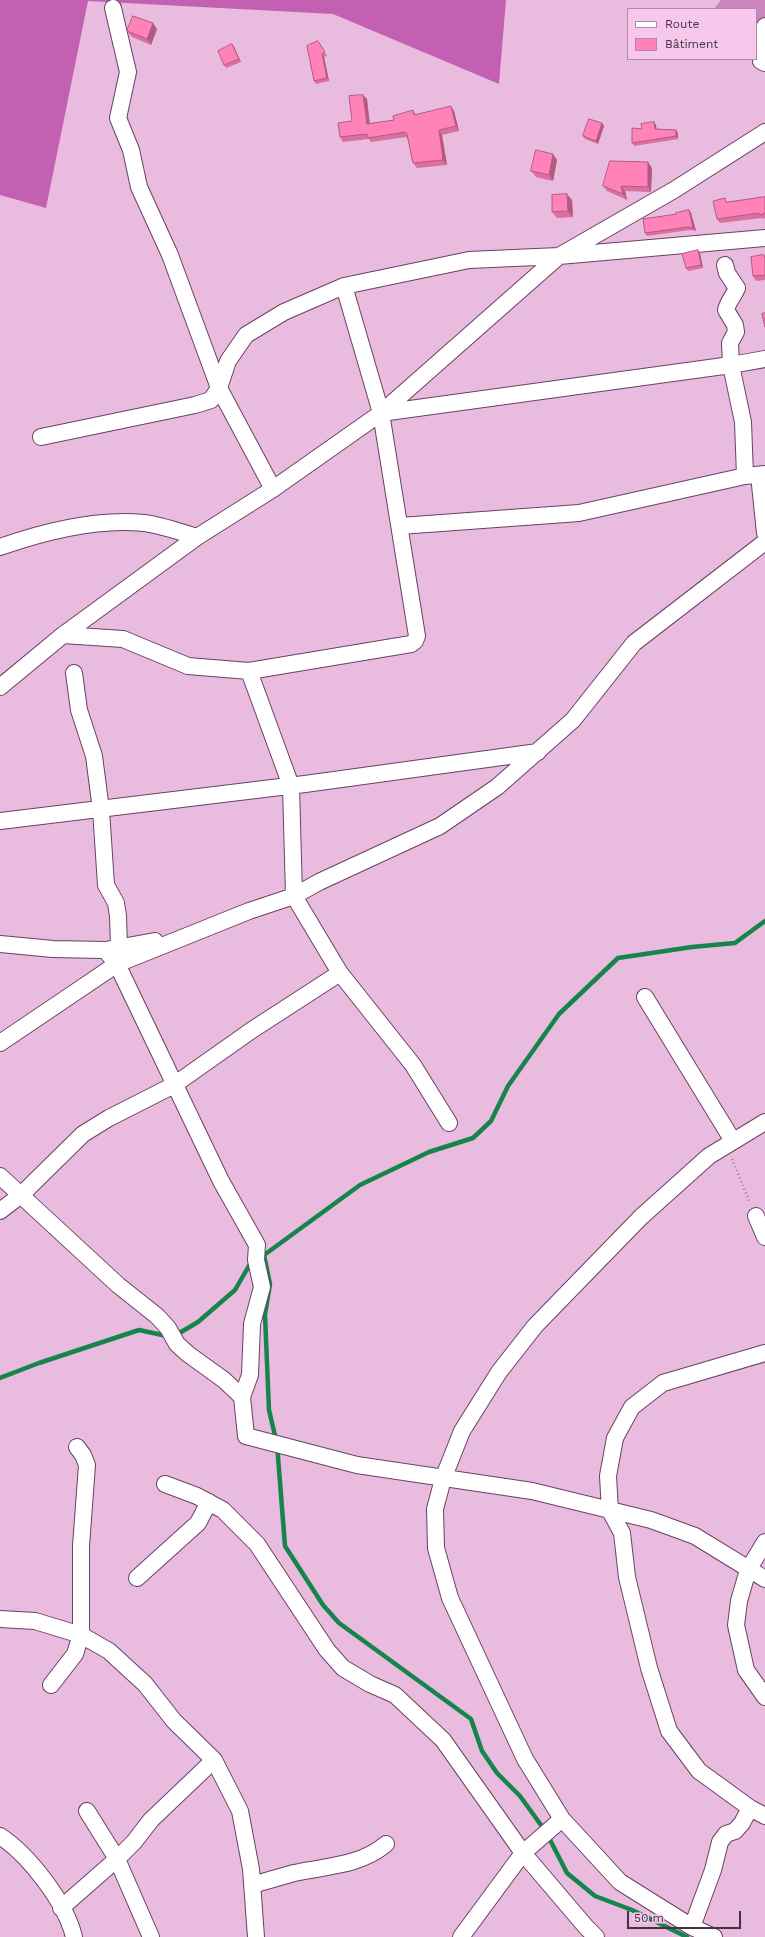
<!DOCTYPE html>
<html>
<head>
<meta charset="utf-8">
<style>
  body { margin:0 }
  #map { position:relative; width:765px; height:1937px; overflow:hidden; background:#e9bbdf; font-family:"Work Sans",sans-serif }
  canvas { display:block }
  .legend { position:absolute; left:627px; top:8px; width:130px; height:52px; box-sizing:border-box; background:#f7c7ec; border:1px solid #af8ba7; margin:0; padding:5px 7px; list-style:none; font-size:12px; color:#443240 }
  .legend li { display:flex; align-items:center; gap:8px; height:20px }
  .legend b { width:20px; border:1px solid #af8ba7 }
  .scale { position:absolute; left:627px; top:1911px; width:114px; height:18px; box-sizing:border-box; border:2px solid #443240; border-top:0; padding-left:5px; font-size:12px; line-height:14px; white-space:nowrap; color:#443240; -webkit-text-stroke:3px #f7c7ec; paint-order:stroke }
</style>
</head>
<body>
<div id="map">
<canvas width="765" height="1937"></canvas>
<ul class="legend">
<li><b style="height:5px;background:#fff"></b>Route</li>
<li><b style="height:11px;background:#ff82b8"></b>Bâtiment</li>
</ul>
<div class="scale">50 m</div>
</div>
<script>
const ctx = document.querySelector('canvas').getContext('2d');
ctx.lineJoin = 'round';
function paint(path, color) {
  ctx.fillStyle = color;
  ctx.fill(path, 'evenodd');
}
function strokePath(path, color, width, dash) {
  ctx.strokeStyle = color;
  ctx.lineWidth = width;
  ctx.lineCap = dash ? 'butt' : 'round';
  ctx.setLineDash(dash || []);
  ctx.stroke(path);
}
const green = new Path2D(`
  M721,0H765V34L756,30V9H714Z`);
const forest = new Path2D(`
  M0,0H506L499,84L333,14L88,1L46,208L0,195Z`);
const stream = new Path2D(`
  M264,1255L270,1284L265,1315L269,1410L277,1444L285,1546L323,1605L339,1623L471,1719L482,1751L497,1773L520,1796L546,1832L567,1873L595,1896L632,1910L687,1937
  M260,1258L360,1185L429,1152L473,1138L491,1121L508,1086L559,1014L618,958L692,947L735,943L765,921
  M176,1335L198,1322L235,1290L250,1264L253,1262
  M0,1378L39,1363L139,1330L167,1336`);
const path = new Path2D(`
  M732,1159L750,1203`);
const minor = new Path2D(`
  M113,8L128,72L118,118L131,150L139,187L170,255L219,388L273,489
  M765,26L761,36V61L765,63
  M725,265L727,273L737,288C734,296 728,301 726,310L735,325L736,332L730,343L731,365L743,422L745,476
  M381,413L731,365L765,359
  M41,437L195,405L211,400L219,388L228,361L246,335L284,312L344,286L469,260L559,256L765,238
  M759,475L765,533
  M400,526L579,513L745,476L765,474
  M0,547C43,532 97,518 144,523C161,525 180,532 197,537
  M63,635L123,639L188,666L249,671L411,644L415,641L417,636L381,413L344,286
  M249,671L291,786L294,896L340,973L413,1065L449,1123
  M74,673L79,710L94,756L101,810L106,885L116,903L118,916L119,947
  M0,687L63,635L197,537L273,489L381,413L559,256L674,190L765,132
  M0,821L305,784L538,752
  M0,944L53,949L105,950L155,941
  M105,950L117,964L221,1181L257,1245L256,1260L262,1287L252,1324L250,1375L242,1397
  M645,997L733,1141
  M0,1043L117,964L249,911L294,896L319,882L440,826L497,787L573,720L634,643L765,542
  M0,1176L118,1285L157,1316L168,1328L177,1344L188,1354L224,1380L242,1397L246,1436L357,1465L532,1491L651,1520L695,1536L765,1579
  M0,1211L21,1195L83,1134L109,1118L174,1085L252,1030L340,973
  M756,1216L765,1237
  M765,1353L663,1383L632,1407L615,1438L608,1476L610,1511L622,1533L627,1577L649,1668L669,1731L699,1771L750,1808L765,1816
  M165,1484L197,1496L223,1510L257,1544L327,1650L343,1668L370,1684L395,1695L443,1740L523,1853L586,1927L596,1937
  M765,1542L748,1570L739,1601L736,1625L746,1670L765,1697
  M137,1578L198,1523L209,1502
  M0,1619L35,1621L81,1635L109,1651L145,1684L174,1721L214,1760L240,1811L251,1869L256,1937
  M51,1685L75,1654L81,1635V1546L87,1465L83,1455L77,1447
  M87,1811L117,1859L151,1937
  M0,1836C29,1855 66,1903 74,1937
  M252,1885C266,1881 280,1877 294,1873C326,1866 360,1866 386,1844
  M61,1908L117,1859L134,1842L151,1820L214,1760
  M692,1927L713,1870L720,1842L726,1834L735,1831L742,1823L750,1808
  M461,1937L523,1853L562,1819
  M714,1937L692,1927L620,1882L562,1819L525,1759L450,1598L436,1548L435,1509L443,1479L462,1431L499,1372L535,1326L641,1217L709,1156L765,1122`);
const wall = new Path2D(`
  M157,29L151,45L132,37L127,31Z
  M318,41L327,56L324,57L329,81L316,84L314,81Z
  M232,44L234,47L241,62L226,68L224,65Z
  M367,99L370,124L394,120L413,110L416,115L454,111L459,131L442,135L447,165L417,168L413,163L407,137L371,142L369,139L343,142L340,137Z
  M654,122L656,125V129L676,130L678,133V139L634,146L632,143L642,129Z
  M602,123L604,126L598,144L585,139L583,136Z
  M553,154L557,160L553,181L536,177L531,171Z
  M652,168L651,192L625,191L627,200L607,191L603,186Z
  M765,197V218L763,219L762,218L720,223L717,219L728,202Z
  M572,200L573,217L557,218L552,212Z
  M689,210L691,213L696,231L690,230L647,236L645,233Z
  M700,253L703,268L688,271L686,268Z
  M764,255L765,256V280L756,281L753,276Z`);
const shadedWall = new Path2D(`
  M153,23L157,29L151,45L147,39Z
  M232,44L234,47L241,62L239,59Z
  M322,54L324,57L329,81L327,78Z
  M363,95L367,99L370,129L367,124Z
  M451,106L454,111L459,131L456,126Z
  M654,122L656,125L657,132L655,129Z
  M602,123L604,126L598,144L596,141Z
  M439,130L442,135L447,165L443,160Z
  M676,130L678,133V139L676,136Z
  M553,154L557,160L553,181L549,175Z
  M648,162L652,168L651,192L648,187Z
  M621,186L625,191L627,200L623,194Z
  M567,194L572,200L573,217L568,211Z
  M689,210L691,213L696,231L693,228Z
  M698,250L700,253L703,268L701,265Z`);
const building = new Path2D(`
  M133,16L153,23L147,39L127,31Z
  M318,41L325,52L322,54L327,78L314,81L307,46Z
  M232,44L239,59L224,65L218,51Z
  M363,95L367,124L394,120L393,116L413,110L414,115L451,106L456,126L439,130L443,160L413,163L407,134L405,132L368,138L367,134L340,137L338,123L352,121L349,96Z
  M589,119L602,123L596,141L583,136Z
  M654,122L655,129L676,130V136L632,143V128L642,129L641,124Z
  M536,150L553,154L549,175L531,171Z
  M610,161L648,162V187L621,186L623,194L603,186Z
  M567,194L568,211L552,212V195Z
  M765,197V213L760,215L759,213L717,219L713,201L725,198L726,202Z
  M689,210L693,228L688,227L645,233L643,219L677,214L676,213Z
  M698,250L701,265L686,268L682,254Z
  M764,255L765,258V275L753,276L751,257Z
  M765,313V327L762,314Z`);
paint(green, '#cc86be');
paint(forest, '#c460b2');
strokePath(stream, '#15854c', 4.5);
strokePath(minor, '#694261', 18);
strokePath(path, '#9e7c96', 2.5, [1, 3]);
strokePath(minor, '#fff', 16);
paint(wall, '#db709e');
paint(shadedWall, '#b25b81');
paint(building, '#ff82b8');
strokePath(building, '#b25b81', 1);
</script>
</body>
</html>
